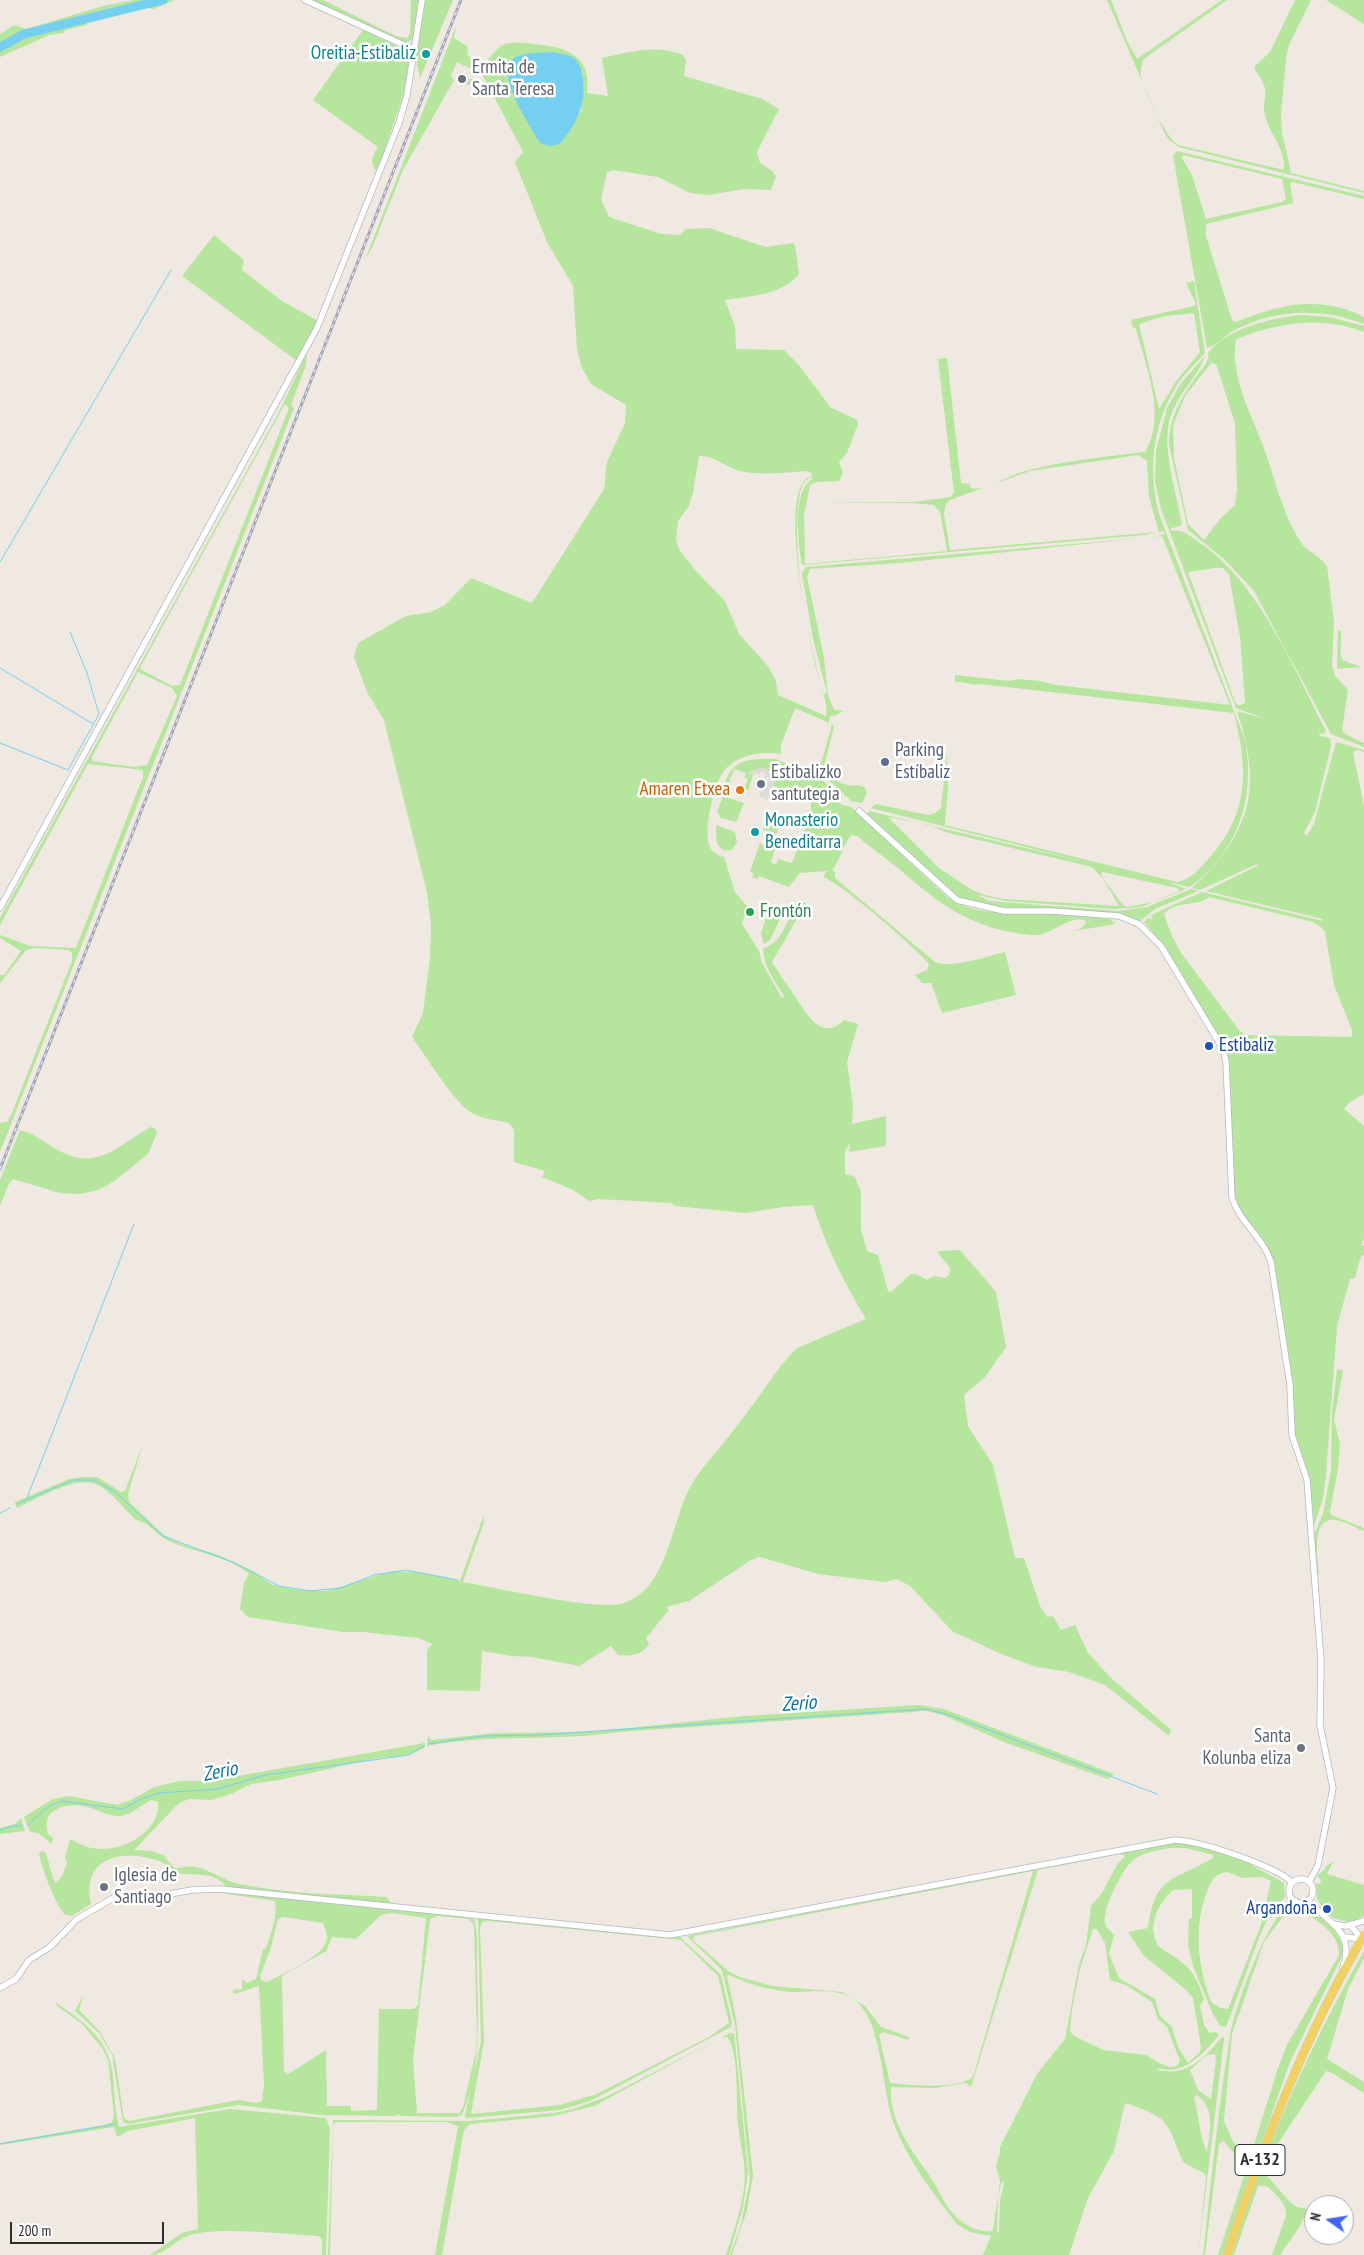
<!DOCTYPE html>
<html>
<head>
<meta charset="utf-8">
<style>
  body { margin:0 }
  #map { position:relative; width:1364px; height:2255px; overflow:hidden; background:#efe9e1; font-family:"PT Sans Narrow",sans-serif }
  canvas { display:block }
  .north { position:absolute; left:1304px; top:2195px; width:50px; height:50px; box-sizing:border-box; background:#fff; border:1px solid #ababab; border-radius:50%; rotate:283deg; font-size:14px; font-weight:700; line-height:20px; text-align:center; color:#2e2e2e }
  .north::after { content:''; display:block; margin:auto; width:18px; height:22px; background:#4264fb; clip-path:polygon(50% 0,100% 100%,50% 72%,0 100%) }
  .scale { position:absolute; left:10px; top:2222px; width:154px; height:22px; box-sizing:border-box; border:2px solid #2e2e2e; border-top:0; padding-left:6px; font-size:15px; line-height:18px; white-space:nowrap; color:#2e2e2e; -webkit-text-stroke:4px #fff; paint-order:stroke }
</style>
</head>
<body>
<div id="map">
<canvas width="1364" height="2255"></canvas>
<div class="north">N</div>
<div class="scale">200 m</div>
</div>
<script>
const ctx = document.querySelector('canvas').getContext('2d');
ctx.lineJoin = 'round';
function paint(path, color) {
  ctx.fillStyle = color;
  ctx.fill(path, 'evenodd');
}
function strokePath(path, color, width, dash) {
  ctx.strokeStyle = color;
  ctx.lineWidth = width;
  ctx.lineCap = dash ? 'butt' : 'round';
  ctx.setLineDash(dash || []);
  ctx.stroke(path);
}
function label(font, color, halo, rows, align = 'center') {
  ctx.font = font + ' "PT Sans Narrow",sans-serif';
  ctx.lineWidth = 5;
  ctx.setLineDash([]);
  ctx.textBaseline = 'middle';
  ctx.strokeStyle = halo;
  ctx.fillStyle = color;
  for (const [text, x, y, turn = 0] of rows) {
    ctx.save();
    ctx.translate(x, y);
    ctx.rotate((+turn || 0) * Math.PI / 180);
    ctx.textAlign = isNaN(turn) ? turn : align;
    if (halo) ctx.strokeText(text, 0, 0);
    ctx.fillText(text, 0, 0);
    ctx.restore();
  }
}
const green = new Path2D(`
  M134,0H175L154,9L141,7L87,20V25L65,30L64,33L49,35L0,57V34L14,25L26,29L103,6Z
  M311,0H323L396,36L407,38L410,34L411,0H418L414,36L408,43L403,42Z
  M424,0H453L420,78L416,60Z
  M1107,0H1111L1127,41L1137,59L1222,0H1227L1145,58L1142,61C1142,66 1140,72 1141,77C1146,94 1164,135 1178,145L1284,170C1286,150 1271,136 1266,118C1259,96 1275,96 1255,70V66L1270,52L1295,0H1311L1289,45L1286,58L1281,114L1282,133L1291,173L1364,191V193L1179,147L1169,140L1164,132Z
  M1326,0H1364V24Z
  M456,26L454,38L467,46L468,56L483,64C490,59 495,49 503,45C511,41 525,43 534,44C566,47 592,55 587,93L608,96L602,58C631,52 653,44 683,55L686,60L684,76L762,99L779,109L757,152L760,163L772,171L776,176L771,190L744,189L709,195L690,193L658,177L613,170L607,172L601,199L609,217L661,234L680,235L686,229L709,228L766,247L793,243L795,245L799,274C782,295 751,296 725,300L735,326L736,349L784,350L799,365L830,407L857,420L858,424L847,453L839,462L843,473L839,481L817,482L810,485L804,515L805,564L947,551L940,512L934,505L911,503H816L913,502L951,497L954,493L938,359L947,358L961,483L969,484L971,488C984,492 1006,477 1019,473C1059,461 1103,457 1145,452C1167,416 1146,367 1136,329L1132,326L1131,320L1194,306L1196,304L1186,283L1194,281L1205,353C1198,361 1189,369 1182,378C1153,418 1147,467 1159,514L1245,740C1256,798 1238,851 1190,887L1167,882L1186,889L1141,907L1114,909L1006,901L977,895L959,887L990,901L1118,911L1147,907L1191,889L1198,891L1155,909L1140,921L1116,914L989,906L960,899L951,892L867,814L869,811L1097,865L871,808L876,804L928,815L935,813L941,808L947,753L948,788L945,825L1177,882C1191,880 1200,868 1210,857C1250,812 1248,768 1234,713L980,684C973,687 964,680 955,682V675L1010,681L1017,679L1040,681L1056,685L1230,705L1162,536L899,563L810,569L807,577L824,658L828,695L834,710L843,711L836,715L830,716L829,723L795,708L781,745V754C760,751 734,755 722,774C713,788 702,834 711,849C714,853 719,856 724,857L735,892L747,906L742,924L759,951L762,963L782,998L784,996C774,980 764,967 763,948C784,944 787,914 800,901L806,903L772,962C779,974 787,985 794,995C805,1012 822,1043 844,1020L858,1024L847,1062L853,1106L852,1124L886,1116V1146L849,1152L850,1143L845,1151V1174L855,1177L861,1192V1230L867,1251L878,1255L888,1291L891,1292L911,1274H916L927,1280L934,1276L945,1278L949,1275L950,1268L938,1253L940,1251L960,1250L996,1292L1006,1347L985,1377L964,1395L968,1426L993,1465L1015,1558H1024L1040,1606L1047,1617L1053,1616L1061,1630L1075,1625L1088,1653L1110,1677L1171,1730L1169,1736L1105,1685L1069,1672L1037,1667L1001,1654L952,1631L910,1586L897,1579L885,1582L818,1574L760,1557L751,1560L689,1601L666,1607L669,1610L646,1638L649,1644C641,1656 631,1656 618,1655L611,1646L579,1666L532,1657L512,1656L482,1651L480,1691L427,1690V1650L432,1644L419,1638L363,1632H343L248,1617L240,1609L244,1583L249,1574C225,1554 192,1553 165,1539C155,1533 147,1521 136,1520C124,1509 112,1492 98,1485C76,1474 37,1499 17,1508L15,1502L69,1479L83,1477H97L121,1492L125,1491L143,1444L128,1494L129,1502L164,1535L181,1544L216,1554L251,1570L273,1585L298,1590L326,1591L392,1571L417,1572L460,1581L483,1517L484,1522L463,1582C494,1587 600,1612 624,1603C670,1587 670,1520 693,1482C703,1466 718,1450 730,1435C748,1412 765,1388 782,1364L797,1348L866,1319C844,1282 826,1247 813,1205L783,1207L746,1213L675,1206L671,1203L598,1199L589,1201L573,1190L542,1177L545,1171L514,1162V1130L509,1123C496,1120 480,1119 469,1111C453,1100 425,1055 412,1037L423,1013L430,958L431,926L427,892L384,720L368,694L354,657L358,643L406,616L431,612L445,605L471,578L532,603L604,489L607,462L625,423L626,405L591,384L582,368L577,350L573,286L547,242L515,162L523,152L482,74L457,62L451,76L454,80L403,170L373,246L365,260ZM553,52L582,109L560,144L513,59L527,54ZM1194,313L1200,352L1177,380L1159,409L1139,324L1165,316ZM1139,455L1147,461L1149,497L1159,532L950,550L944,514L946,504L950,500L1030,471ZM699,456C716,456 725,467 740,471C762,476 785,472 808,471L811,473L812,475C808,478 803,481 801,486C785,521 807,628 816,668C819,679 829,705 826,716L778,695L776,681L768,666L739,634L725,601L694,569L679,549L676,540L678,521L689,506L693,493ZM811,476L812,479C792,491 798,544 802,565L1144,535L1163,531L1165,534L1154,537L806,567L802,574L813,639L827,693L824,694C807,637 790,551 800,493L803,484ZM888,817L931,825L945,832L1092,867L1104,880L1119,906L1004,899L985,895L972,890L939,868ZM1102,872L1177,888L1179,891L1153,902L1127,907L1121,903L1101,875Z
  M363,30L408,51L410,56L404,93L377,173C370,160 371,159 378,147L313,100Z
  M1177,151L1364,196V199L1293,182L1290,183L1293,203L1206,224V236L1232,320L1236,322C1279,304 1321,295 1364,317V324C1323,307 1272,309 1233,331C1224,336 1216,346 1207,348L1174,161L1173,156ZM1183,155L1282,179L1286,199L1282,202L1206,219L1192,175L1182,158Z
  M214,235L244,260L242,270L282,301L318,321L297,361L182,276Z
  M1300,315L1329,317L1364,326V332C1320,315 1278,323 1236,339C1229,376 1253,417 1265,451C1275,480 1283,515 1300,541C1306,551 1320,556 1327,566L1334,623L1332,665L1335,676L1348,690L1342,730L1345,734L1364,743V747L1331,734L1254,591L1224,559L1188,530L1169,444C1169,418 1181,399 1195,378C1199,372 1206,366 1208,359C1209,355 1207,355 1209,352C1227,328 1273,318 1300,315ZM1211,363L1216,364L1235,423L1237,488L1235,505L1220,519L1204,540L1188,524L1174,458L1173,426L1185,396Z
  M307,353L306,365L291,405L294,408L0,1152V1123L7,1122L11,1115L72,961V953L68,950L35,948L26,950L0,983V975H4L21,951L0,938V935L30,946L76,948L143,777V770L88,764L0,925V918L278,414ZM285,404L289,408L180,685L172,686L140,669L141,666ZM138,672L172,688L177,696L147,765L134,767L92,761V757Z
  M1205,356C1198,376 1181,391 1173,410C1158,442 1177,491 1182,525L1170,529L1172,531C1181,529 1188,535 1196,540C1258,580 1293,667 1326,731L1323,734L1319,733L1320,736L1330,738L1331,746L1315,812L1304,833L1307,836L1314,824L1336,742L1364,750V752L1356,750L1353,753L1364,805V1094L1349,1103L1344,1109L1364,1126V1239L1361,1245L1364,1246V1255L1361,1256L1355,1278L1350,1279L1337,1326L1326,1475L1323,1499L1314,1525L1310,1486L1305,1463L1296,1445L1293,1428V1385L1274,1264L1270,1252L1244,1217L1233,1194L1225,1047L1201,1010L1166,948L1144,922L1148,918L1153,920L1151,916L1153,914L1202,892L1323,921V919L1206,891L1257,866V864L1200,890L1192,888C1251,833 1263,788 1237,711L1266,719L1236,708L1161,509L1155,481L1156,451L1167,408L1181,383ZM1215,568H1223L1229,574L1240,637L1245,702L1242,705H1238L1235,702L1188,572ZM1209,897L1313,922L1321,927L1325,932L1334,985L1352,1030V1037L1245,1035L1239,1030L1181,953L1171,934L1164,914C1177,900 1197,907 1209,897Z
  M1338,630L1341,631C1342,641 1339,650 1342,660L1361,667L1337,669Z
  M832,724L834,727L824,766C831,777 844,789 857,785L864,787L867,793L862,803L851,801L819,771Z
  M775,759L815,774L842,797L840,804L851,807L946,896C973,917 1013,912 1044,913C1066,914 1088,917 1110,919L1115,924L1069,932L1080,929L1086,923L1084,920C1067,916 1051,936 1033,935C976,931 941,906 899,869C886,858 871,848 857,836L851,835C842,846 841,859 832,870L835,872V878L935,962C952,969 987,956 1005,952L1016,995L942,1013L931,983H922L915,975L927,970L929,964C915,947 841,883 823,877L827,871L800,873L789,887L759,876L758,879L752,877L754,874L750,872L760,843L775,849L771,863L776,864L778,859L792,863L811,812V799L803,797V794L781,797V789L773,786L775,782L772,773L763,768L748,773L753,775L748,791L744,789L748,779L744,777L746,773L734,769L728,786L724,785C733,758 749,759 775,759Z
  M723,796L744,803L736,822L721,818L717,812Z
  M769,813L782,817L776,835L763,830Z
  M716,825L735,832L737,842L732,850C715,854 716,837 716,825Z
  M768,912L781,917L770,940L764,944L761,933Z
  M151,1127L155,1129L157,1133L148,1154L113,1182L98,1190L80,1194L60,1193L13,1179L9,1184L0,1205V1180L20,1130C41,1136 45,1145 64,1153C99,1170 121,1143 151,1127Z
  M1337,1370H1343L1334,1420L1340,1444L1338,1468L1330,1512L1331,1515L1364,1528V1531C1355,1528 1340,1518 1330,1520C1311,1523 1318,1562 1319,1575L1317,1572L1314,1535L1323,1514L1331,1470L1332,1412Z
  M919,1705L944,1709L1114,1774L1108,1779L1004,1742L943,1715L926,1711L618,1732C556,1742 490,1733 427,1746L428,1736L431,1740L495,1733L590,1732L744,1716Z
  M425,1743V1747C403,1760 397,1755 373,1759C342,1765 310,1774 279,1780L251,1784L231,1794L212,1800L189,1799L179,1803L134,1850L152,1851L165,1856C177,1876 178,1864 196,1867C211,1870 224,1881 239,1884C287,1894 336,1894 386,1897L394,1906L225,1886C216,1870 188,1877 175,1872C168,1870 165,1863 159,1861C123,1848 81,1856 91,1904L72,1916L64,1914C52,1896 45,1876 39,1855L41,1851L46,1853L53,1878L56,1883L62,1876L67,1863L65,1857L70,1839C77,1842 84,1847 92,1848C119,1854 161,1833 158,1802L151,1800C141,1805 131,1815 120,1816C108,1817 95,1808 83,1806C63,1803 41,1810 48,1834L53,1838L52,1844L38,1833L30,1832L24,1817L53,1799L69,1796L117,1805L131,1800L154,1787L180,1781H209Z
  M21,1818L25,1831L0,1834V1828L15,1824Z
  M1174,1842H1186L1214,1849L1248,1863L1284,1883L1285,1897L1266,1922L1259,1938L1226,2027L1220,2026L1212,2012L1193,1966L1188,1946L1189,1919L1192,1918V1889L1173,1890C1157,1905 1146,1927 1159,1947C1187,1965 1193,1967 1204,1999L1200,2005L1204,2025L1210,2033L1216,2032L1219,2035C1204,2053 1184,2076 1159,2068L1158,2070C1188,2077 1205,2057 1223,2036L1224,2039L1198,2255L1206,2177L1204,2173L1184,2163C1165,2121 1173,2119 1125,2103L1114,2151L1088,2198L1069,2255H983L991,2236L970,2232L957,2224C933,2193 906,2158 893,2121C881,2086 883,2012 848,1996C832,1989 812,1992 795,1992C771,1991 750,1985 729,1975L727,1976L736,2018L753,2176L747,2210L732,2255H730L740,2228L750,2180L735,2025L722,1970L687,1936ZM1170,1848H1186L1213,1855V1858C1172,1882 1155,1875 1148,1928L1128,1932L1144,1956L1185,1989L1193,1998L1201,2047L1200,2052L1188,2063L1178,2047L1172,2027L1160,2016L1155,1999L1119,1978L1109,1954L1114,1935C1111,1931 1106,1928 1105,1923C1102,1909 1124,1864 1136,1858C1146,1852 1158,1850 1170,1848ZM1120,1854L1125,1856L1117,1865L1102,1893L1091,1906L1086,1945L1079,1964L1065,2039L1037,2074L1000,2147V2153L996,2166L1000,2181L993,2230C988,2233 984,2231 979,2230C948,2222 942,2192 925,2169C908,2146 889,2118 891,2087L935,2088L966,2083L971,2087L1038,1870ZM1033,1871L973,2077C959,2090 909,2085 890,2083L879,2035L883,2032L909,2040V2037L881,2027L865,2006L842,1992L772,1986L740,1977L728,1971L693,1940L695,1936ZM1227,1872L1243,1878L1262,1877L1271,1881L1261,1925L1228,2009L1220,2008L1211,2002C1198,1966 1193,1928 1207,1892C1211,1881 1214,1874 1227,1872ZM1093,1929H1097L1105,1943L1110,1980L1126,1985L1152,2002L1158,2019L1167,2027L1180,2061L1177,2066L1169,2067L1159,2063L1146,2055L1103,2050L1074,2036L1070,2031L1072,2009L1080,1969ZM1215,2054L1216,2060L1211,2099L1198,2090L1190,2070L1207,2055ZM1197,2095C1216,2109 1210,2132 1207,2152C1199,2135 1199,2116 1194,2097ZM1002,2181L1004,2183L1000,2200L999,2232L997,2233L998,2196Z
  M1333,1862L1327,1874L1364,1885V1916L1352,1923L1333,1918L1321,1905L1317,1899L1316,1883L1320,1884L1321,1880L1317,1876L1325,1869L1326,1866Z
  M226,1892L473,1918C479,1931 477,1952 477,1967C478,2016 482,2069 462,2115L457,2117L399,2116V2114L395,2116L321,2115L239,2105L128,2124L123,2122L112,2055L100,2034L75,2011L83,1995L79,2010L101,2033L115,2059L124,2118L129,2121L238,2100L256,2103L262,2101L264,2085L259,1986L234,1994L233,1990L242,1989V1979L247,1983L256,1979L263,1949L266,1948C271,1934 278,1916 275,1901L227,1894ZM391,1913L426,1918L418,2005L414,2009H379L377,2110L351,2111V2106H327L326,2050L288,2074L284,2071L282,1976L326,1951L332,1937L356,1939L381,1915ZM438,1916L469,1919L474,1925L477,2035L476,2051L463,2107L459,2113H417L413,2059L430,1919ZM284,1917L323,1923C326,1931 329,1938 325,1945C318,1958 279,1977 266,1982L261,1980L260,1976L271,1947L278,1919Z
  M1291,1904C1296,1906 1301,1906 1306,1909C1324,1918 1341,1932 1344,1952L1290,2062L1222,2255H1218L1245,2173V2165L1223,2141L1219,2144L1205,2255H1203C1211,2182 1218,2109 1230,2036C1234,2010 1268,1914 1291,1904ZM1290,1907C1309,1913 1341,1932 1339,1955L1287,2045L1277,2071L1250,2158L1241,2152L1233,2142L1224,2121L1232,2034L1264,1942Z
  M480,1918L680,1937L721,1975L732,2022L731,2027L590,2101L560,2110L467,2118L465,2116L481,2041L478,1919ZM489,1921L681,1940L718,1976L729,2023L709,2037L597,2094L560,2105L471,2114L484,2041L480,1928L482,1922Z
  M1364,1951V1958L1348,1989L1327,2059L1364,2082V2093L1332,2073L1326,2071L1269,2157L1263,2171L1290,2202L1297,2207L1314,2210V2213L1306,2212L1300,2226L1280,2255H1272L1286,2216C1287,2203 1276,2195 1267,2186H1258L1234,2255H1232C1264,2149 1309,2047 1364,1951Z
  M56,2003C81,2019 107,2038 112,2069C115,2088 114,2108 119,2127L230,2109L326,2118L330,2129L326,2255H322V2240L319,2236C284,2234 227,2227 194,2234C177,2237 166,2255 150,2255L182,2233L198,2229L195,2118L128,2131L117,2137L114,2127L0,2145V2143L104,2125L112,2122L114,2116L108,2060L102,2048L81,2023L57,2006Z
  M730,2033L734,2034L735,2042L748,2172L743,2207L729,2255H726C733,2233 741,2211 744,2188C747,2166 740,2145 738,2123C736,2105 739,2048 727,2037L720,2038L594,2106L554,2116L470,2124L464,2130L442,2255H435L458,2126L447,2122H336L333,2125L330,2255H328L333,2120L470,2121L554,2113L573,2109L606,2097Z`);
const cemetery = new Path2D(`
  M460,77L480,81L479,87L458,83Z`);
const plaza = new Path2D(`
  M758,768L767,769L774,776L775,782L768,800L758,796L767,787L769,777L765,778V773L762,771L758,775L756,772L753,775L748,773Z`);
const water = new Path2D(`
  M553,52C558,54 567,54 572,57C580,62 582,71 583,80C586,106 576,124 560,144L549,146L540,143C531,128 493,71 514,58C525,52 540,53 553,52Z`);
const stream = new Path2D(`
  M0,562L171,270
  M0,668L93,724
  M0,743L68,770L99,714L87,673L70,632
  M27,1498L134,1224
  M17,1504L73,1480H94L115,1492L163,1536L235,1563L279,1586L310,1591L341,1588L374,1575L406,1570L458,1580
  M0,1513L10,1508
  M428,1744L483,1736L537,1735L926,1709L952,1716L1157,1794
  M28,1825L46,1808L61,1801L123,1809L141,1799L159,1793L218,1789L265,1775L409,1755L424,1746
  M0,1830L12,1826H22
  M0,2144L115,2124`);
const river = new Path2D(`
  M0,47L24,34L163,0`);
const tertiary = new Path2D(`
  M305,0L415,50
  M859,811L957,900L1004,911H1052L1119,916L1139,924L1161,946L1223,1049L1226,1062L1232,1198C1240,1223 1263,1237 1271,1262L1290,1385L1292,1435L1307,1480L1321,1661L1320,1725L1333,1788L1318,1865L1309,1882
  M0,908L317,328L399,123L407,95L422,0
  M1289 1891a12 12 0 1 1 24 0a12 12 0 1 1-24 0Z
  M1308,1901C1330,1924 1355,1931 1343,1967
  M1333,1924L1346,1926L1364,1921
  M1345,1937L1362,1939L1350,1925
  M0,1988L16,1979L29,1960L50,1947L77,1919L115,1897L159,1896L192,1890L220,1889L670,1935L1175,1840C1201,1841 1272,1865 1292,1882`);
const primary = new Path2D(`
  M1227,2255C1263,2144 1305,2036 1364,1935`);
const rail = new Path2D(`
  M0,1169L461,0`);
const markers = [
  [426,54,5,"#0f9aa8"],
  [462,79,5,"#6b7280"],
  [885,762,5,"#5c6f8a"],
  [761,784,5,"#6b7280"],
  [740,790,5,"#e8710a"],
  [755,832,5,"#0f9aa8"],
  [750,912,5,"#2e9e5b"],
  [1209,1046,5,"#1a4fb4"],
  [1301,1748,5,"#6b7280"],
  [104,1887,5,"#6b7280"],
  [1327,1909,5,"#1a4fb4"]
];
const shields = [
  [1260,2160,50]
];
const shieldNames = [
  ["A-132",1260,2160]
];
const cultureNames = [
  ["Oreitia-Estibaliz",416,54],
  ["Monasterio",765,821,"left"],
  ["Beneditarra",765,843,"left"]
];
const worshipNames = [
  ["Ermita de",472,68],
  ["Santa Teresa",472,90],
  ["Estibalizko",771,773],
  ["santutegia",771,795],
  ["Santa",1291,1737,"right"],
  ["Kolunba eliza",1291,1759,"right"],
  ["Iglesia de",114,1876],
  ["Santiago",114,1898]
];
const serviceNames = [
  ["Parking",895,751],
  ["Estíbaliz",895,773]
];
const foodNames = [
  ["Amaren Etxea",730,790]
];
const leisureNames = [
  ["Frontón",760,912]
];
const transitNames = [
  ["Estibaliz",1219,1046],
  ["Argandoña",1317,1909,"right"]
];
const waterNames = [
  ["Zerio",799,1704,-4],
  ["Zerio",220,1772,-11]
];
paint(green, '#b6e59e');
paint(cemetery, '#c8d9b8');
paint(plaza, '#dfdcd8');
paint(water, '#75cff0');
strokePath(stream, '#75cff0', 1);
strokePath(river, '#75cff0', 9);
strokePath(tertiary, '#b4b7c1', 7);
strokePath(primary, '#c9c9c9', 9);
strokePath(tertiary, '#fff', 5.5);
strokePath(primary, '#f2d163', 8);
strokePath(rail, '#a3a6b8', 3);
strokePath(rail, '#fff', 1, [4]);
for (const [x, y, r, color] of markers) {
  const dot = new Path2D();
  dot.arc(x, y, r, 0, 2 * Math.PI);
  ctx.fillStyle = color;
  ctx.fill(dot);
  strokePath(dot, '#fff', 2);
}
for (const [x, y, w] of shields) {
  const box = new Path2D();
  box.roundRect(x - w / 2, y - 15.5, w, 31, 4);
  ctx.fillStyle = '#fff';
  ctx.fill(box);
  strokePath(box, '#2e2e2e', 1);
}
label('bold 18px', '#2e2e2e', null, shieldNames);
label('19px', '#0d838f', '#fff', cultureNames, 'right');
label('19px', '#5b616d', '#fff', worshipNames, 'left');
label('19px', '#4e5e75', '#fff', serviceNames, 'left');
label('19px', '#c56008', '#fff', foodNames, 'right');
label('19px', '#27864d', '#fff', leisureNames, 'left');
label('19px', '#164399', '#fff', transitNames, 'left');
label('italic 20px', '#0d6fa3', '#fff', waterNames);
</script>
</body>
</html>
